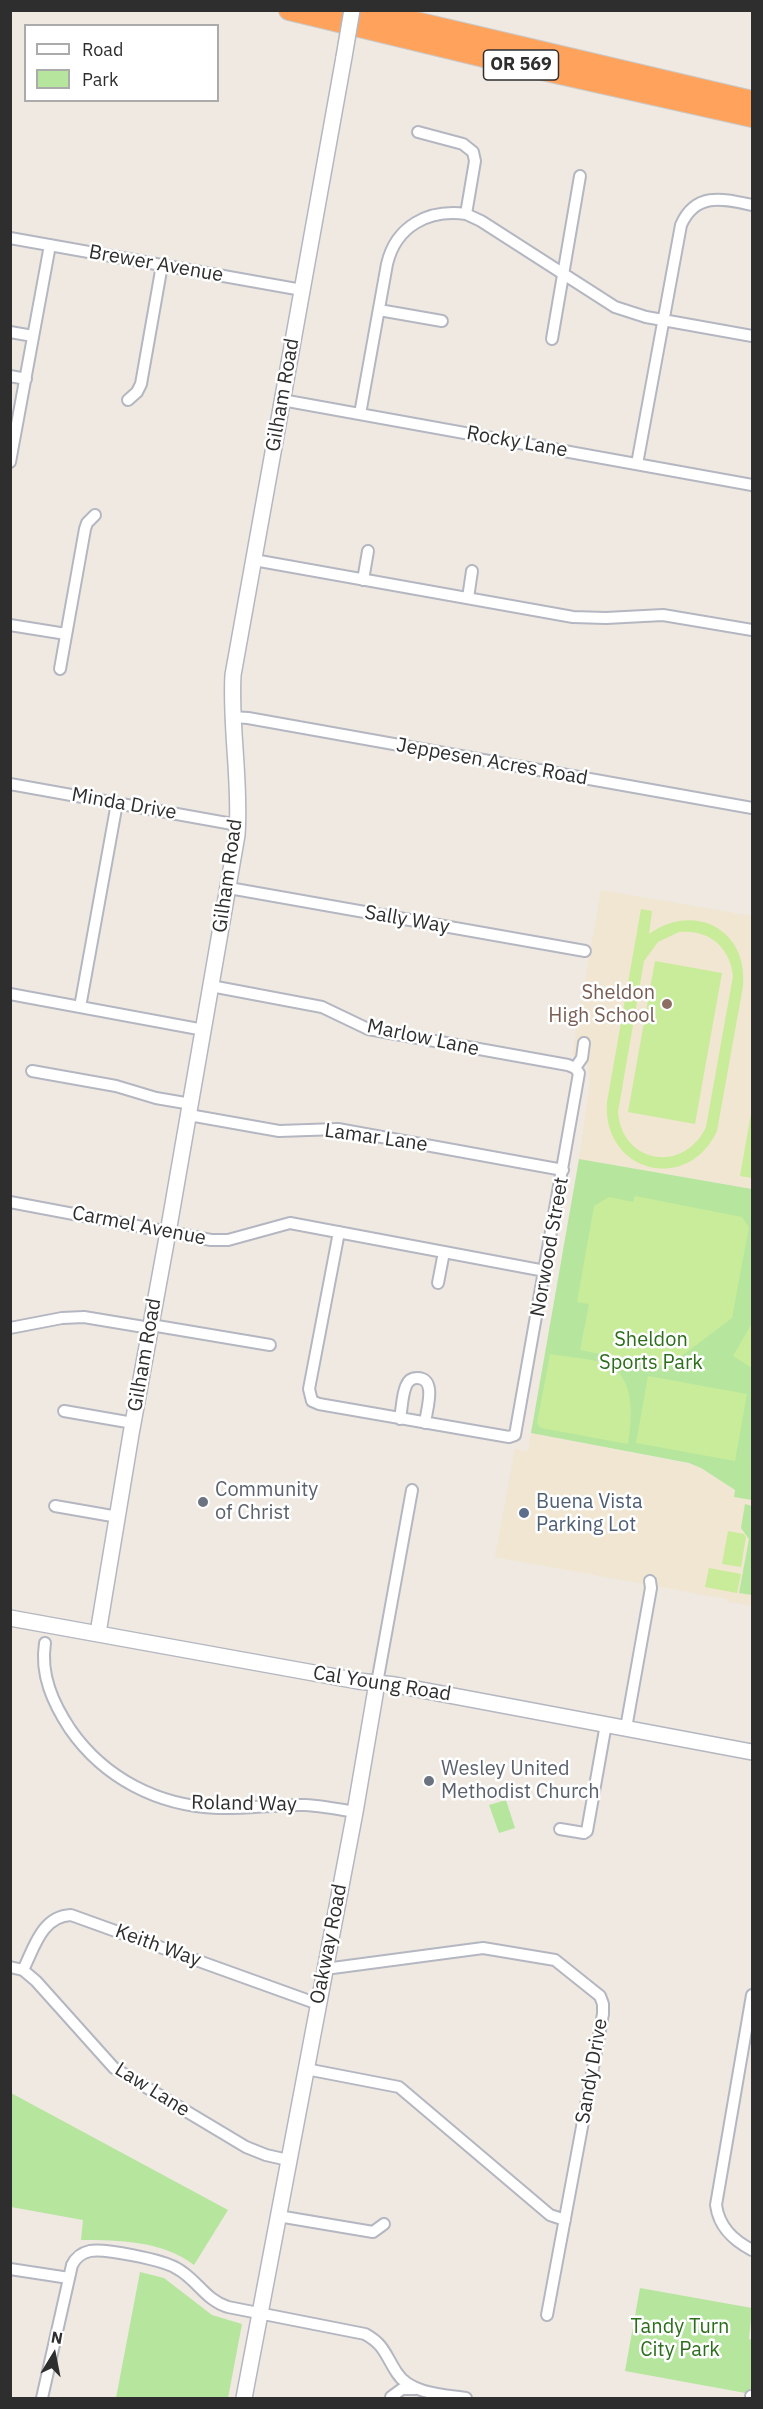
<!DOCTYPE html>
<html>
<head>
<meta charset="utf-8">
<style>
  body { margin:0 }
  #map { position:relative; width:763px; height:2409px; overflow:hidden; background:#efe9e1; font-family:"IBM Plex Sans",sans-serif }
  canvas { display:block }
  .frame { position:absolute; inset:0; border:12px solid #2e2e2e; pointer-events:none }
  .legend { position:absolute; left:24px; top:24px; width:195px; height:78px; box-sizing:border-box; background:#fff; border:2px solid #ababab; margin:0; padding:8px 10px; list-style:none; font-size:18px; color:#2e2e2e }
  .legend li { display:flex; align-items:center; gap:12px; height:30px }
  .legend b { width:30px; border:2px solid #ababab }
  .north { position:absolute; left:24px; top:2325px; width:60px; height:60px; -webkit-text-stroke:4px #fff; paint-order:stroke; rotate:10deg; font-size:16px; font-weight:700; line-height:24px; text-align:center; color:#2e2e2e }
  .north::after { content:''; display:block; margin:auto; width:21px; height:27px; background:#2e2e2e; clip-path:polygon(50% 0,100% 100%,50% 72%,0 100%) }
</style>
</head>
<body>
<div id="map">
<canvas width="763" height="2409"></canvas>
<div class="frame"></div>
<ul class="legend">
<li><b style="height:8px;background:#fff"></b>Road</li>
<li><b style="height:16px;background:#b6e59e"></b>Park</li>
</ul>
<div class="north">N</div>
</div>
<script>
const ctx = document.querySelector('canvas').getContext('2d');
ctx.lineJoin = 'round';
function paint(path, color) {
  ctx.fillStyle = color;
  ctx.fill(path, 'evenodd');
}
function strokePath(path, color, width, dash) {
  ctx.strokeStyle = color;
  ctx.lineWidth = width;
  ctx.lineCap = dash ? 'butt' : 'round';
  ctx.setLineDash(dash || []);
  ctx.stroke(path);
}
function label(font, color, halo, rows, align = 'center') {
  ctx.font = font + ' "IBM Plex Sans",sans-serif';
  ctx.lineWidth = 5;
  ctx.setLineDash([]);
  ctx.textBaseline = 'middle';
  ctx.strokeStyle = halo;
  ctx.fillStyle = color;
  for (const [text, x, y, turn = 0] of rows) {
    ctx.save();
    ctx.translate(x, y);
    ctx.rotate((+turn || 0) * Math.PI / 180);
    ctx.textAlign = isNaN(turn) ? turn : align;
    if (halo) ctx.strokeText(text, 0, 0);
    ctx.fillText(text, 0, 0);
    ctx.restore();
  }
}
const education = new Path2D(`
  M601,890L752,916V1189L579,1159L590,1083L588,1064L572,1055Z
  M531,1433L695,1465L735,1490L734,1497L752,1500V1606L727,1601V1599L495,1557L515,1449L528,1451Z`);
const green = new Path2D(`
  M579,1159L752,1189V1500L734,1497L735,1490L701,1468L689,1463L531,1433Z
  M745,1504L752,1506V1595L739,1593L749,1539L741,1528Z
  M506,1800L515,1828L499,1833L489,1805Z
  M11,2093L228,2210L194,2265C163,2241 119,2240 81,2240L83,2220L11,2207Z
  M140,2272L164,2278L212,2315L242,2324L228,2398H116Z
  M640,2288L752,2308L749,2339L752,2340L751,2394L625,2371Z`);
const pitch = new Path2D(`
  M641,909L652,911L649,934C694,902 748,929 743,986L717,1131C687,1195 602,1172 607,1102ZM679,932C709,929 730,947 733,976L706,1127C684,1174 622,1164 618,1112L644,961L658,942Z
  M655,961L722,973L695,1124L628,1112Z
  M752,1108V1178L740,1176Z
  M635,1196L742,1217L749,1227L732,1318L667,1367L580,1350L589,1304L577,1302L594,1206L609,1197L633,1202Z
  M752,1323V1368L733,1356Z
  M550,1354C566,1357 602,1359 614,1368C635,1384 632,1421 628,1444L541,1428L537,1423Z
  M648,1376L747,1394L735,1461L636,1443Z
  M728,1531L744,1534L746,1537L741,1567L722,1564Z
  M709,1568L741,1574L737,1593L705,1587Z`);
const street = new Path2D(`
  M466,214L481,221L615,307L646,317L752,336
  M10,238L302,290
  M379,310L442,321
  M10,332L33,336
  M552,339L580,176
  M10,376L26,379
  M128,400L137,392L141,384L162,265
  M282,400L752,485
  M360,414L387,264C396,226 428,209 466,214L475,161L473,152L463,144L418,132
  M10,462L50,245
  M637,464L681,225C696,191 724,199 752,205
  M254,560L573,617L606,618L663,615L752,630
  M363,580L368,551
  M468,598L472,571
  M10,625L66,634
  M60,669L85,529L87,523L95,515
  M232,717L248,718L752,808
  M10,784L238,825
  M229,888L585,951
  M211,986L322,1007L368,1029L568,1065L575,1068L579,1073L515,1435L509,1437L319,1404L312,1401L309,1389L339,1232
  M10,994L204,1030
  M80,1007L117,803
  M575,1068L582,1058L584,1043
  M32,1071L116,1086L156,1098L191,1104
  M189,1115L279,1131L338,1129L563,1170
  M10,1202L211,1240H228L290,1223L545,1271
  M438,1283L444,1252
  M151,1325L270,1345
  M10,1328L62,1318L84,1317L150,1328
  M64,1411L133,1423
  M400,1419C402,1408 402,1395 406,1386C408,1381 412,1378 417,1378C438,1378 426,1411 425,1423
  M55,1506L118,1517
  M45,1643C40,1675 53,1703 70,1729C104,1778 158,1806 218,1808C247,1809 276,1804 305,1805C322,1806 338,1809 355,1812
  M377,1683L412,1490
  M626,1728L651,1588L650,1581
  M560,1829L584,1833L587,1831L606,1724
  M10,1967L23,1970L36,1981L114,2068L246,2147L266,2155L288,2160
  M325,1969L483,1948L555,1960L600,1996L603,2004V2014L547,2315
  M23,1970C34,1948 42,1916 71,1915L318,2004
  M752,1995L716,2205C719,2227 733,2240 752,2250
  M306,2069L399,2087L550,2215L565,2220
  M278,2216L373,2232L384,2224
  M10,2269L69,2278
  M751,2396H752
  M391,2397L402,2389H415
  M42,2398L72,2265C76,2257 81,2253 90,2251C104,2248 163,2260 176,2268C196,2278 205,2300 228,2307L365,2334C385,2345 385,2355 397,2373C410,2394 445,2395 466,2398`);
const secondary = new Path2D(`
  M10,1618L358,1681L395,1685L752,1752
  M98,1633L131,1434L170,1221L237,835C241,781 230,728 233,675L344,57
  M244,2398L355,1812L377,1683`);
const highway = new Path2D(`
  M289,10L484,57L752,117
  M365,10L752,101`);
const secondaryBridge = new Path2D(`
  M344,57L352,10`);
const markers = [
  [667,1004,6,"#8d6e63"],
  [203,1502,6,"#6b7280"],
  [524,1513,6,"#5c6f8a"],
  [429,1781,6,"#6b7280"]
];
const shields = [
  [521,65,75]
];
const shieldNames = [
  ["OR 569",521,65]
];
const streetNames = [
  ["Brewer Avenue",156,264,10],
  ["Gilham Road",283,395,-80],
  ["Rocky Lane",517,442,10],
  ["Jeppesen Acres Road",492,762,10],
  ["Minda Drive",124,804,10],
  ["Gilham Road",228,876,-82],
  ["Sally Way",407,920,10],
  ["Marlow Lane",423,1038,12],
  ["Lamar Lane",376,1138,8],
  ["Carmel Avenue",139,1226,11],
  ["Norwood Street",550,1247,-80],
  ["Gilham Road",145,1355,-80],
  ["Cal Young Road",382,1684,9],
  ["Roland Way",244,1804,1],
  ["Oakway Road",329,1944,-79],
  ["Keith Way",158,1946,20],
  ["Sandy Drive",592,2071,-80],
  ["Law Lane",152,2090,32]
];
const educationNames = [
  ["Sheldon",655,993],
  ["High School",655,1016]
];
const parkNames = [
  ["Sheldon",651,1340],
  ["Sports Park",651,1363],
  ["Tandy Turn",680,2327],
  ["City Park",680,2350]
];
const worshipNames = [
  ["Community",215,1490],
  ["of Christ",215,1513],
  ["Wesley United",441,1769],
  ["Methodist Church",441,1792]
];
const serviceNames = [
  ["Buena Vista",536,1502],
  ["Parking Lot",536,1525]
];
paint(education, '#f0e6d1');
paint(green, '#b6e59e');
paint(pitch, '#c9ec9a');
strokePath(street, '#b4b7c1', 14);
strokePath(secondary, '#b4b7c1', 18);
strokePath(highway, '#c9c9c9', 22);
strokePath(street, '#fff', 10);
strokePath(secondary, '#fff', 15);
strokePath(highway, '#ffa35c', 20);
strokePath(secondaryBridge, '#b4b7c1', 18, []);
strokePath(secondaryBridge, '#fff', 15);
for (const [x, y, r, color] of markers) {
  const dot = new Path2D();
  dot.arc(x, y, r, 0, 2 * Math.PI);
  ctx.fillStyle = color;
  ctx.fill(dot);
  strokePath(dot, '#fff', 2);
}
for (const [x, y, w] of shields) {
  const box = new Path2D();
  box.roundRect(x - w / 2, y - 15, w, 30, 4.5);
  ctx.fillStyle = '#fff';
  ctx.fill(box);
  strokePath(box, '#2e2e2e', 1.5);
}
label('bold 18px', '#2e2e2e', null, shieldNames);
label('20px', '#2e2e2e', '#fff', streetNames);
label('20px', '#785e54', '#fff', educationNames, 'right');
label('20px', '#2c6e1b', '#fff', parkNames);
label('20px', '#5b616d', '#fff', worshipNames, 'left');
label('20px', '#4e5e75', '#fff', serviceNames, 'left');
</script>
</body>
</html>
